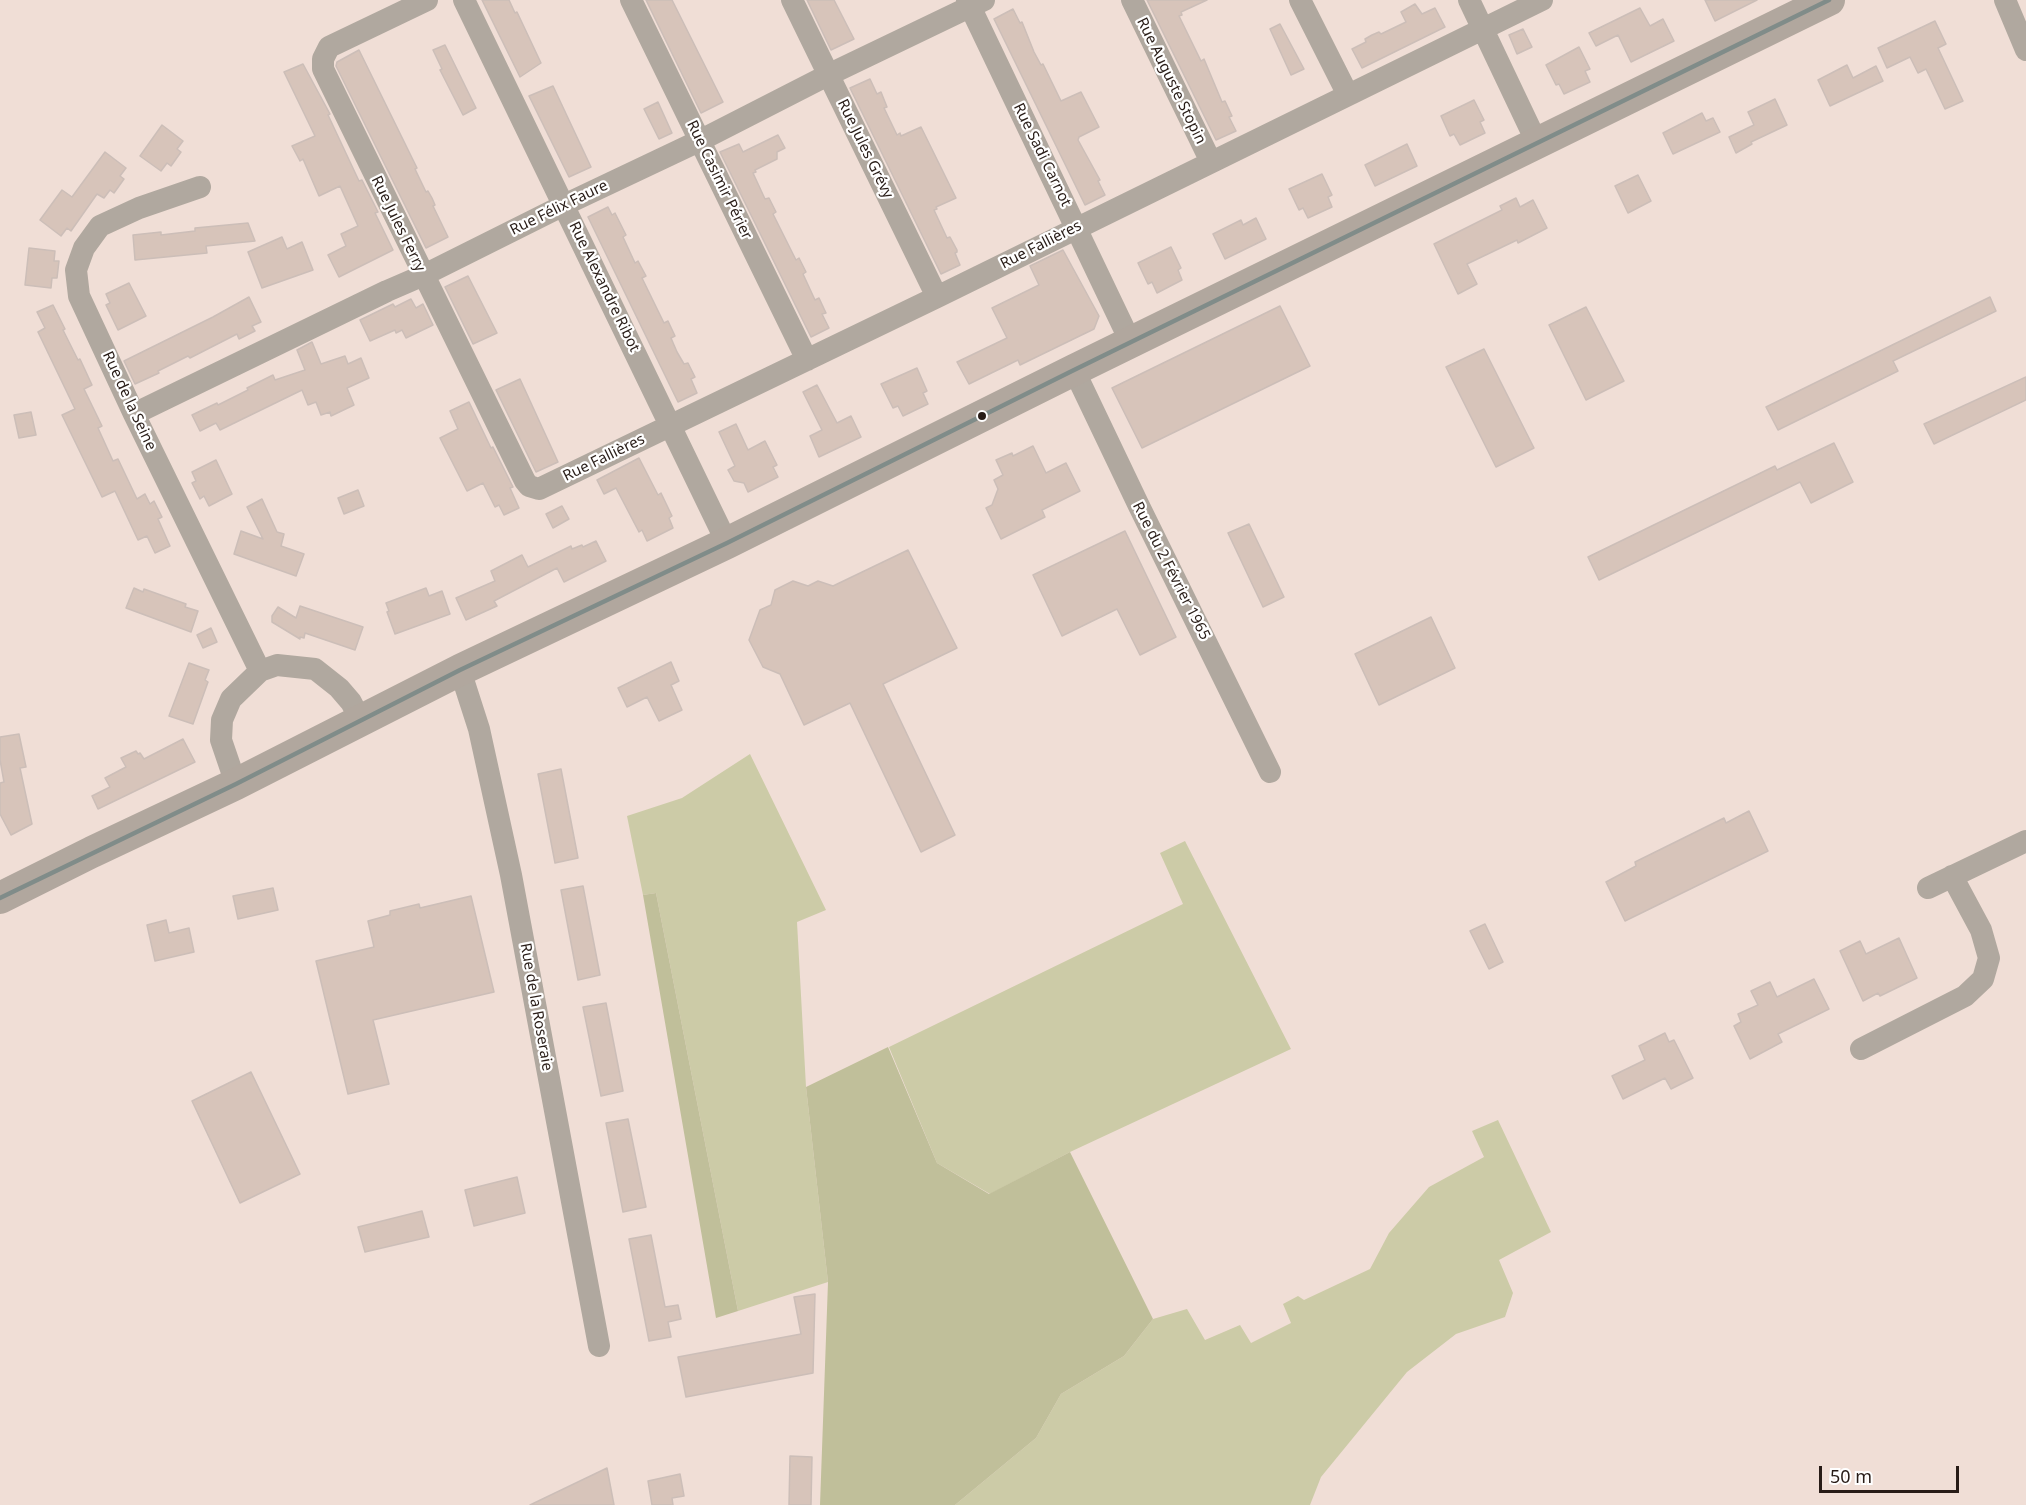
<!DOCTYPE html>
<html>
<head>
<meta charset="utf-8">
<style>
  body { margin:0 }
  #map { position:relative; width:2026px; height:1505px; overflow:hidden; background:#f0ded6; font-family:"Noto Sans",sans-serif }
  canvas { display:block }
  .scale { position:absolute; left:1819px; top:1466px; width:140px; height:27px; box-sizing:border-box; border:3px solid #281c17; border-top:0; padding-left:8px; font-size:18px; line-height:21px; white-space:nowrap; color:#281c17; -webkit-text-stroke:4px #fff; paint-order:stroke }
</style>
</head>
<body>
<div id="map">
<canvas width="2026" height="1505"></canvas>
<div class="scale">50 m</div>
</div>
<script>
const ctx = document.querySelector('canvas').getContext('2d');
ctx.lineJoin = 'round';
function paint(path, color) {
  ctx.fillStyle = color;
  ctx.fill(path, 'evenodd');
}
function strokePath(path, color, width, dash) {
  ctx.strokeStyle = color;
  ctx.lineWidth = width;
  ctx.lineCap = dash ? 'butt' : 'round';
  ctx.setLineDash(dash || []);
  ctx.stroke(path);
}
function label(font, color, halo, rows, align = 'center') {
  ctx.font = font + ' "Noto Sans",sans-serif';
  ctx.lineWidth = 4.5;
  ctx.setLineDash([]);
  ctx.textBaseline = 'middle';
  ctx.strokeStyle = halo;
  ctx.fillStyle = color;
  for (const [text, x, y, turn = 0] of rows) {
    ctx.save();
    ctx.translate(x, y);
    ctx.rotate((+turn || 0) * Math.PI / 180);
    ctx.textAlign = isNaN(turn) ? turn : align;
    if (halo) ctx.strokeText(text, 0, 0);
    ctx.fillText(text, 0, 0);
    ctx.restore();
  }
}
const green = new Path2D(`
  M750,754L826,910L797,922L806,1087L828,1282L738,1311L656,893L643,895L627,816L682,798Z
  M1185,841L1291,1049L1070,1152L990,1194L937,1163L889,1047L1183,904L1160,853Z
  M1498,1120L1551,1232L1499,1260L1513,1293L1505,1317L1456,1334L1407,1372L1321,1477L1310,1505H955L1036,1438L1061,1394L1124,1356L1153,1319L1187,1309L1205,1340L1240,1325L1251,1343L1291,1323L1283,1304L1298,1296L1304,1300L1370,1269L1389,1233L1429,1187L1484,1157L1472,1131Z`);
const forest = new Path2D(`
  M656,893L738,1311L716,1318L643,895Z
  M888,1047L937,1163L989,1194L1070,1152L1153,1319L1124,1356L1061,1394L1036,1438L955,1505H820L828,1282L806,1087Z`);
const building = new Path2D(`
  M482,0H509L515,13L517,12L541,63L520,77Z
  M646,0H672L723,102L701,113Z
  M807,0H834L854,39L831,50Z
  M1147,0H1207L1181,12L1182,15L1179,16L1201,61L1204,59L1222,102L1225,101L1232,116L1229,117L1236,131L1216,140Z
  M1705,0H1757L1715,21Z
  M1415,4L1422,14L1435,8L1445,27L1362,68L1352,49L1366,42L1365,39L1372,35L1379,32L1381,34L1406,22L1401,12Z
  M1640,8L1650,26L1663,19L1674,41L1631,62L1618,35L1596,46L1589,33Z
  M1013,9L1020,23L1022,22L1034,52L1041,65L1043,64L1061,101L1081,92L1099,127L1079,137L1078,140L1100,180L1098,181L1105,195L1085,205L994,19Z
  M1935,21L1946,44L1938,48L1963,101L1945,109L1926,69L1918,73L1910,57L1887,68L1878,48Z
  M1280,24L1304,69L1291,75L1270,29Z
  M1523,29L1532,47L1517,54L1509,35Z
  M445,45L476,108L463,115L440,70L442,69L433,50Z
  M1579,47L1590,69L1585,71L1590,82L1564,94L1559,84L1556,85L1546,65Z
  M359,50L417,168L415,169L426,192L428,191L432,198L435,205L433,206L448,237L426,248L336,66L337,62Z
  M303,64L330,114L328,115L359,181L362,180L378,212L375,213L393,250L339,277L328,255L346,246L341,234L358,226L340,186L319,196L303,159L300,161L292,146L315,136L284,72Z
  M1847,65L1853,78L1876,66L1883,81L1830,106L1818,80Z
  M870,79L877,94L881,92L887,107L884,108L897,135L900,133L901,136L921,127L956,198L936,207L937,209L934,210L947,238L950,237L957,250V252L955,253L960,265L941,274L850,88Z
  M553,86L591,167L569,177L529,96Z
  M1775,99L1787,125L1751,142L1752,144L1736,153L1729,137L1754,125L1748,112Z
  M1474,100L1484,120L1480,122L1485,133L1460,145L1454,134L1450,136L1441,116Z
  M658,102L672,133L659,139L644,109Z
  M1702,113L1706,121L1713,118L1720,132L1673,154L1663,133Z
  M162,125L183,141L177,149L181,152L171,166L167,163L161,171L140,156Z
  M778,135L785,148L777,152V159L755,170L756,172L753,173L765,199L769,198L776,212L773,214L796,260L799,258L806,272L803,274L815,300L819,298L826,313L822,314L829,328L811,337L720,152L739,144L743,152Z
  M1407,144L1417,166L1375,186L1365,165Z
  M105,152L126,168L120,176L124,179L114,193L110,190L104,198L97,194L71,231L67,228L61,236L40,220L62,190L72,197Z
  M1322,174L1332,195L1328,197L1332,207L1308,218L1303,208L1299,210L1289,189Z
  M1638,175L1651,201L1628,213L1615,186Z
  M1516,198L1520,207L1533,200L1547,228L1518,243L1517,240L1467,264L1477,284L1458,294L1434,244L1502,210L1500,206Z
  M608,207L612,215L615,213L626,235L623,237L635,263L638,261L646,276L642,278L664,323L668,321L675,336L671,338L677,352L684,364L688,363L695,377L691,379L697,393L678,402L588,217Z
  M1256,218L1266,239L1225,259L1213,234L1241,220L1243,225Z
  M248,223L255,241L206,246L207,253L135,260L133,235L161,232V235L195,231V228Z
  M282,237L287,249L302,242L313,270L262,288L248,252Z
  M1171,247L1181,268L1178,270L1182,280L1157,293L1152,282L1148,284L1138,263Z
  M29,248L55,251L54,261H59L57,278H52L51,288L25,285Z
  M1063,250L1099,316L1094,329L1020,365L1018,360L969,384L957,362L1007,338L992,308L1039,285L1030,266Z
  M468,276L497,333L473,344L445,287Z
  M129,283L146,316L118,330L106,305L110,303L106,294Z
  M249,297L261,322L252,326L255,331L239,339L237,334L190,358L188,356L158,371L159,373L135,384L124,361L213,317Z
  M1990,297L1996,311L1893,361L1898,371L1778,430L1766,407Z
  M411,299L416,308L423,304L433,325L406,338L402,330L396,333L395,330L370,341L360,320L393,304L395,307Z
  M53,305L65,329L63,330L78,360L80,359L92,385L84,389L102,426L98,428L113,461L118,459L137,499L145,494L150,504L154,501L162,517L158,519L170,546L155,553L147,536L138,540L115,491L102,497L62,415L75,409L38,332L45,328L37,312Z
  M1280,306L1310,366L1142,448L1112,388Z
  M1586,307L1624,381L1586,400L1549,325Z
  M312,342L321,364L345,356L348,364L361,358L369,378L347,388L354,405L331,416L330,412L321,415L316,402L308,405L302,390L220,430L216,423L200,431L192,415L217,403L218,405L248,390L247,388L273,375L275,380L305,370L297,350Z
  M1484,349L1534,448L1496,467L1446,367Z
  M917,368L927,391L923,393L928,404L903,416L898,406L893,408L881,384Z
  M2026,377V400L1934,444L1924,424Z
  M520,379L558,462L536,472L496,390Z
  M817,385L836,421L837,423L851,416L861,437L819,457L810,436L822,430L803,392Z
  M469,402L491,448L493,447L513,487L510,488L519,508L504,515L499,505L495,507L483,483L467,491L440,438L458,429L450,411Z
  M31,412L36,435L19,438L14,415Z
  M736,424L748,450L765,441L777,465L773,467L778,477L748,492L744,483L734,481L728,470L735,466L719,432Z
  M1834,443L1853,482L1811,503L1800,482L1599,580L1588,557L1775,466L1777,470Z
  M1033,446L1046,473L1066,463L1080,491L1042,510L1045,517L1001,539L986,508L992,505L998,489L994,480L1003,475L996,460L1012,453L1013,456Z
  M639,458L658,495L661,493L672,516L669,518L673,528L647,541L642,530L639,532L616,488L604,494L597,480Z
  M216,460L232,494L209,506L204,496L200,499L192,483L196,481L192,472Z
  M358,490L364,506L344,514L338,498Z
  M262,499L277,532L284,534L281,546L304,554L296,576L234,554L241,531L263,539L247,507Z
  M562,506L569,519L553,528L546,514Z
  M1249,524L1284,597L1263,607L1228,533Z
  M1125,531L1176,637L1140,655L1117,609L1062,636L1033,575Z
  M596,541L606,561L564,582L557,568L494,601L497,606L466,620L456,598L495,581L491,571L522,555L528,567L571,546L572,549L582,545L583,547Z
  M908,550L957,648L883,684L955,835L921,852L850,703L804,725L780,674L763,667L749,640L760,610L771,605L775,590L793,581L808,586L818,581L833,586Z
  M134,588L143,592L144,589L186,604L185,607L198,611L191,632L126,608Z
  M426,588L429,596L442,591L450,614L395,634L387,612L389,611L386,603Z
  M300,606L363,627L355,650L305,633L304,638L300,637V639L272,622V616L278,607L296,618Z
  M1431,617L1455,668L1379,705L1355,654Z
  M211,628L217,642L203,648L197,635Z
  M671,662L679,681L671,685L682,710L659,721L647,697L627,707L618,688Z
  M189,663L209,670L205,680L208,682L193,724L169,716Z
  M19,734L26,767L20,768L32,824L11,835L0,814V783L4,782L0,760V737Z
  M183,739L195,762L98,809L92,796L110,787L105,778L126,767L121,758L136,751L138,754L140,753L144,759Z
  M561,769L578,858L555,863L538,774Z
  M1749,811L1768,851L1625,921L1606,882L1636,866L1635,862L1724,818L1726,823Z
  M583,886L600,975L578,980L561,890Z
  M273,888L278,910L238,919L233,896Z
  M471,896L494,992L373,1020L389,1084L348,1094L316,961L374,947L368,921L390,915V911L419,904L420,908Z
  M166,920L169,933L189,928L194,952L155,961L147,925Z
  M1485,924L1503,962L1489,969L1470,931Z
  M1899,938L1917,978L1880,996L1878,993L1863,1001L1840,951L1860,941L1866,954Z
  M1814,979L1829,1009L1778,1034L1782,1042L1750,1059L1734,1026L1741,1022L1738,1014L1758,1005L1751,991L1770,982L1777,997Z
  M606,1003L623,1091L601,1096L583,1007Z
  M1665,1033L1669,1042L1674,1040L1693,1078L1671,1089L1665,1078L1623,1099L1612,1076L1645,1060L1639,1046Z
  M251,1072L300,1174L240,1203L192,1101Z
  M628,1119L646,1207L623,1212L606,1123Z
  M517,1177L525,1213L474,1226L465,1190Z
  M422,1211L429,1237L365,1252L358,1227Z
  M651,1235L665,1307L678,1305L681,1319L668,1322L671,1337L649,1341L629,1239Z
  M815,1294L813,1373L686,1397L678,1357L801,1334L794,1297Z
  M790,1456L812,1457L811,1505H789Z
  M607,1468L614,1505H530Z
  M680,1474L684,1496L672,1498L673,1505H652L648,1481Z`);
const street = new Path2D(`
  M427,0L329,47L323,59V69L525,481L529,486L539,489L937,297L1542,0
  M464,0L727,543
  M631,0L807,360
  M792,0L937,297
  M967,0L1131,343
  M1132,0L1211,162
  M1300,0L1348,95
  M1469,0L1537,143
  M2005,0L2026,50
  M200,187L139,208L100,226L84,248L76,270L79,296L134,414L260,671
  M1074,370L1139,506L1270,772
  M134,414L387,291L424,275L564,205L699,141L828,75L984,0
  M460,670L479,729L511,875L599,1346
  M236,784L221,740L222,720L231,699L260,671L277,665L315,669L339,688L351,702L361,721
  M1928,888L2026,841
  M1861,1049L1965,996L1983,979L1989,958L1981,930L1952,876`);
const secondary = new Path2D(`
  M0,898L92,852L236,784L460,670L727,543L1074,370L1829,0`);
const bus1 = new Path2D(`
  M0,898L236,784L460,670L727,543L1074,370L1829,0`);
const markers = [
  [982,416,5,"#281c17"]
];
const streetNames = [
  ["Rue Auguste Stopin",1171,81,64],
  ["Rue Jules Grévy",865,149,64],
  ["Rue Sadi Carnot",1042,155,64],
  ["Rue Casimir Périer",719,180,64],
  ["Rue Félix Faure",559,208,-26],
  ["Rue Jules Ferry",398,224,64],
  ["Rue Fallières",1041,245,-27],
  ["Rue Alexandre Ribot",604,287,64],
  ["Rue de la Seine",129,401,65],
  ["Rue Fallières",604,458,-26],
  ["Rue du 2 Février 1965",1171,571,63],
  ["Rue de la Roseraie",536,1007,80]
];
paint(green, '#cccba7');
paint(forest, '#c0bf9a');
paint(building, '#d7c4ba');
strokePath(building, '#ccbeb8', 1.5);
strokePath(street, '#b0a89f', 22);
strokePath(secondary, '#b1a79e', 32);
strokePath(bus1, '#808c89', 4.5);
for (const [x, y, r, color] of markers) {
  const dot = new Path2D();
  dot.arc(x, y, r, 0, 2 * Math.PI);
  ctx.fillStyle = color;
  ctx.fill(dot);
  strokePath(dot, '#fff', 2);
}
label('15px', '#281c17', '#fff', streetNames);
</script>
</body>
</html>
